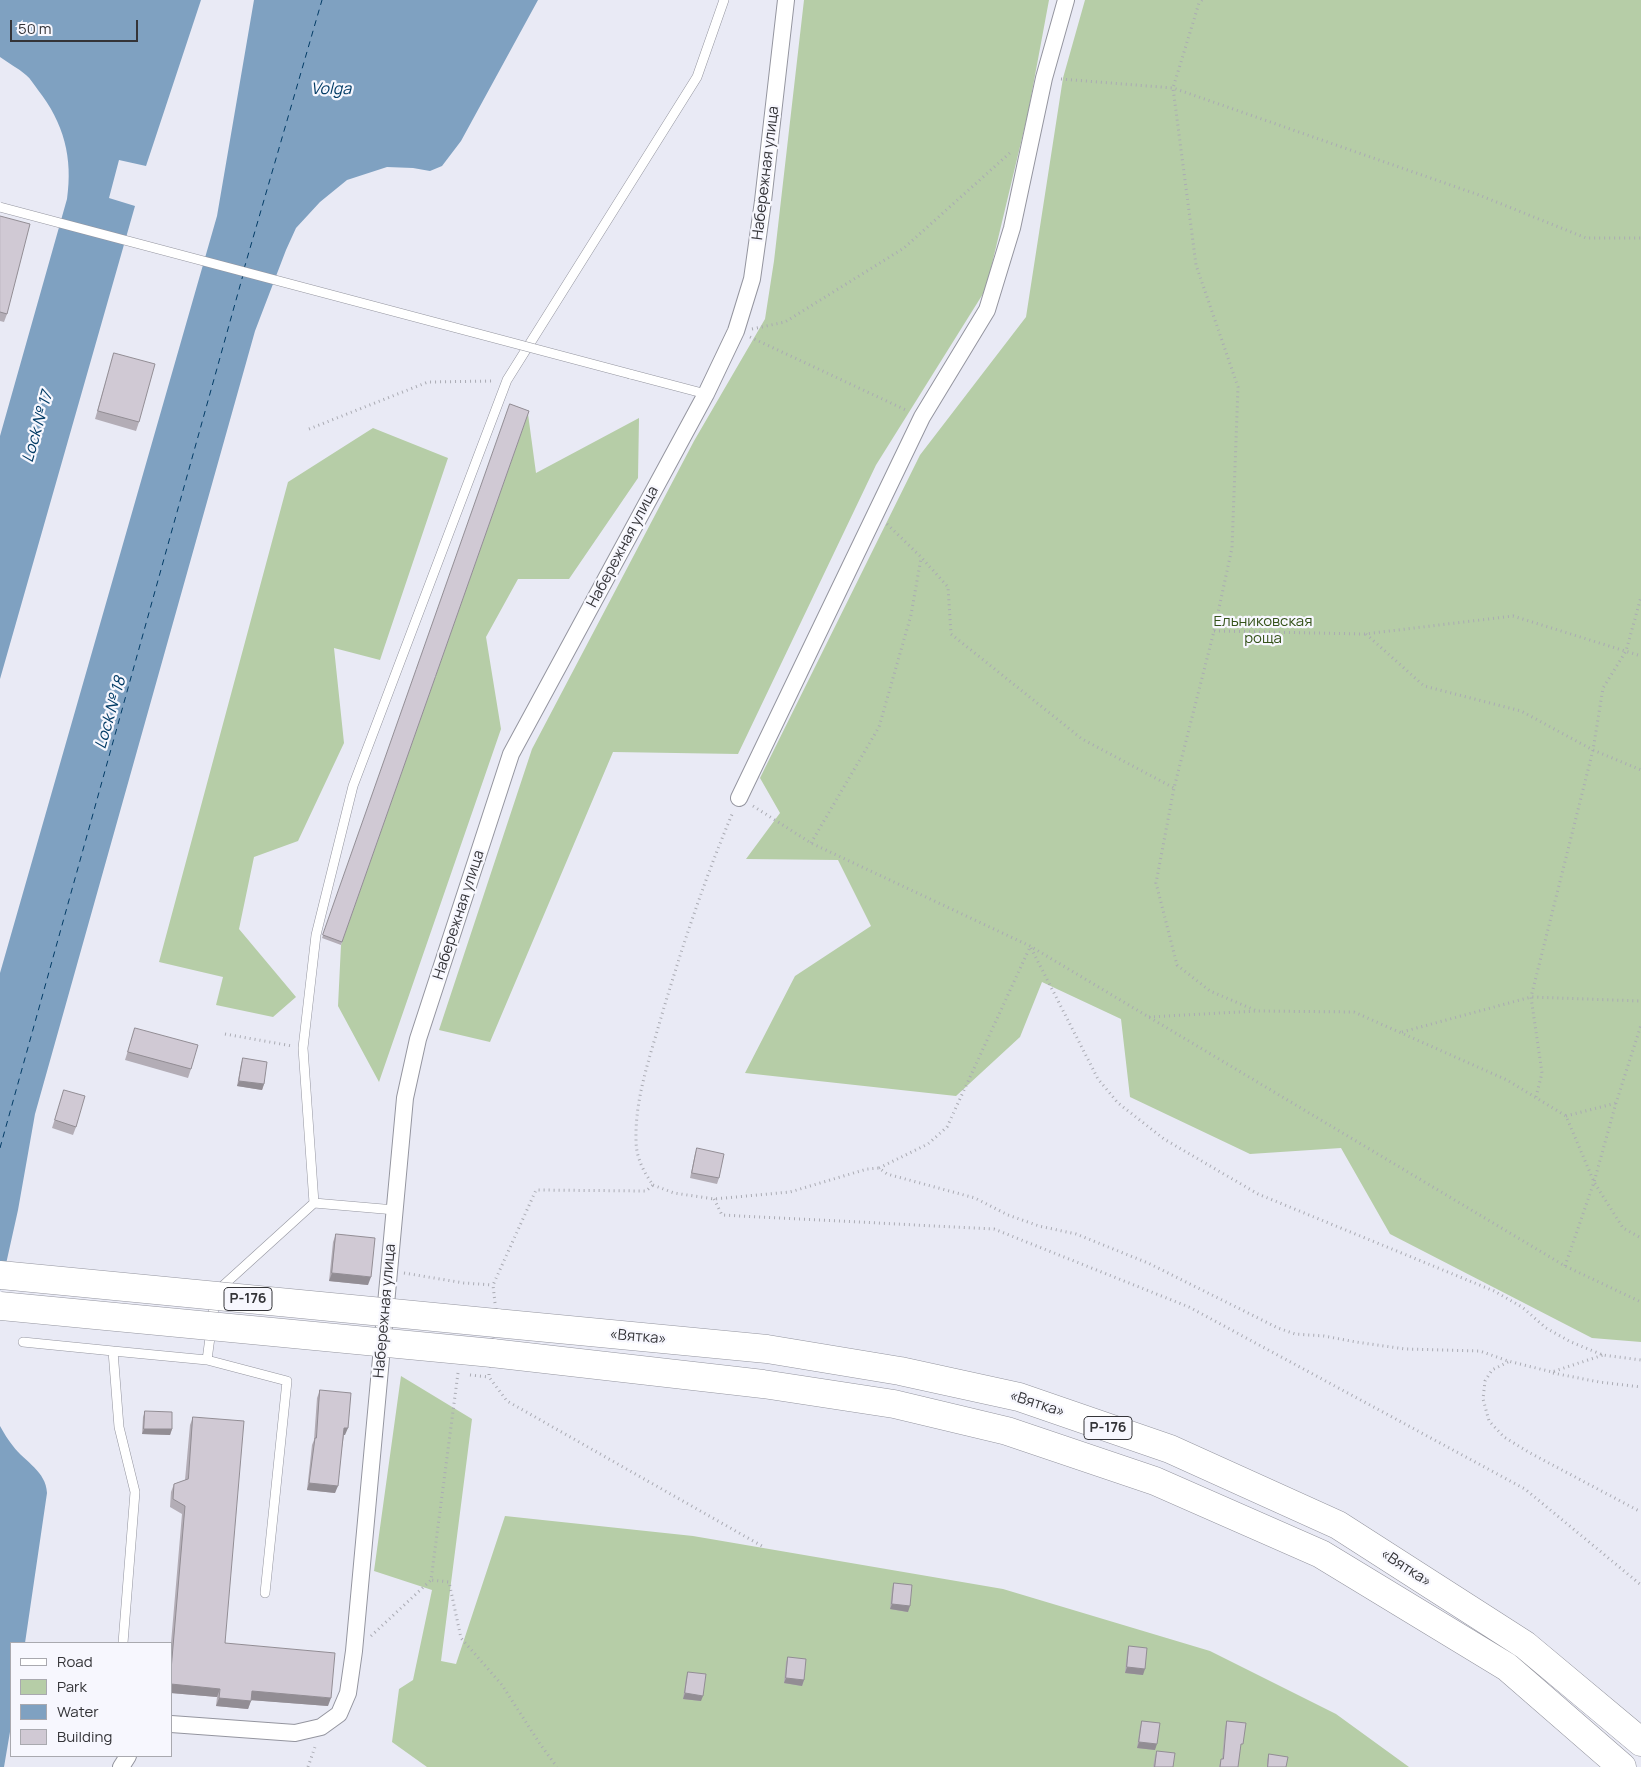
<!DOCTYPE html>
<html>
<head>
<meta charset="utf-8">
<style>
  body { margin:0 }
  #map { position:relative; width:1641px; height:1767px; overflow:hidden; background:#e9eaf5; font-family:Manrope,sans-serif }
  canvas { display:block }
  .legend { position:absolute; left:10px; top:1642px; width:162px; height:115px; box-sizing:border-box; background:#f7f7fe; border:1px solid #a9a9af; margin:0; padding:6px 9px; list-style:none; font-size:15px; color:#343438 }
  .legend li { display:flex; align-items:center; gap:10px; height:25px }
  .legend b { width:25px; border:1px solid #a9a9af }
  .scale { position:absolute; left:10px; top:20px; width:128px; height:22px; box-sizing:border-box; border:2px solid #343438; border-top:0; padding-left:6px; font-size:15px; line-height:18px; white-space:nowrap; color:#343438; -webkit-text-stroke:4px #f7f7fe; paint-order:stroke }
</style>
</head>
<body>
<div id="map">
<canvas width="1641" height="1767"></canvas>
<ul class="legend">
<li><b style="height:6px;background:#fff"></b>Road</li>
<li><b style="height:14px;background:#b6cda7"></b>Park</li>
<li><b style="height:14px;background:#7fa1c1"></b>Water</li>
<li><b style="height:14px;background:#d0c9d4"></b>Building</li>
</ul>
<div class="scale">50 m</div>
</div>
<script>
const ctx = document.querySelector('canvas').getContext('2d');
ctx.lineJoin = 'round';
function paint(path, color) {
  ctx.fillStyle = color;
  ctx.fill(path, 'evenodd');
}
function strokePath(path, color, width, dash) {
  ctx.strokeStyle = color;
  ctx.lineWidth = width;
  ctx.lineCap = dash ? 'butt' : 'round';
  ctx.setLineDash(dash || []);
  ctx.stroke(path);
}
function label(font, color, halo, rows, align = 'center') {
  ctx.font = font + ' Manrope,sans-serif';
  ctx.lineWidth = 4.5;
  ctx.setLineDash([]);
  ctx.textBaseline = 'middle';
  ctx.strokeStyle = halo;
  ctx.fillStyle = color;
  for (const [text, x, y, turn = 0] of rows) {
    ctx.save();
    ctx.translate(x, y);
    ctx.rotate((+turn || 0) * Math.PI / 180);
    ctx.textAlign = isNaN(turn) ? turn : align;
    if (halo) ctx.strokeText(text, 0, 0);
    ctx.fillText(text, 0, 0);
    ctx.restore();
  }
}
const green = new Path2D(`
  M804,0H1049L1028,113L986,289L876,465L738,754L613,752L490,1042L439,1030L532,749L694,441L765,319L774,261Z
  M1085,0H1641V1342L1592,1338L1390,1234L1341,1148L1250,1154L1130,1097L1121,1019L1042,982L1020,1037L956,1096L745,1073L795,976L871,926L838,860L746,859L780,813L760,778L920,455L1026,317L1063,78Z
  M528,414L536,473L639,418L638,478L569,579H518L486,637L501,729L379,1082L338,1006L341,945Z
  M373,428L448,458L380,660L334,648L344,743L298,841L254,857L239,929L296,997L273,1017L216,1005L223,977L159,962L288,482Z
  M401,1376L472,1419L441,1661L456,1664L505,1516L693,1536L1003,1589L1210,1651L1336,1714L1409,1767H427L392,1742L399,1689L413,1680L432,1590L374,1571Z`);
const water = new Path2D(`
  M0,0H201L146,166L119,160L109,198L135,206L0,679V436L67,199C73,158 64,123 38,90C34,85 31,79 26,75C18,68 8,63 0,57Z
  M254,0H538L461,141L442,166L430,171L413,168L387,167L347,180L320,202L296,228L286,250L255,331L35,1114L18,1210L0,1291V973L217,216Z
  M0,1426C4,1433 8,1440 13,1446C25,1462 46,1471 47,1493L25,1643H11V1726L4,1767H0Z`);
const ferry = new Path2D(`
  M244,269L322,0
  M0,1148L243,275`);
const path = new Path2D(`
  M1202,0L1199,3L1173,88L1196,265L1238,387L1232,548L1214,631L1174,788L1156,883L1177,965L1210,991L1257,1011
  M1061,79L1173,88L1479,195L1586,238H1641
  M752,329L785,322L904,248L1012,151
  M750,337L908,411
  M309,429L428,382L494,381
  M887,524L921,557L948,587L951,634L1082,739L1174,788
  M1214,631L1365,634L1513,616L1641,656
  M1366,634L1424,686L1521,711L1593,750L1641,770
  M753,806L811,843L1030,946L1565,1266L1641,1302
  M811,843L879,727L911,615L921,558
  M1031,948L1098,1079L1118,1103L1164,1139L1258,1194L1494,1291L1522,1307L1546,1328L1571,1342L1603,1355L1641,1360
  M1149,1017L1257,1011L1354,1012L1507,1080L1566,1116L1594,1182L1623,1228L1641,1238
  M1402,1032L1531,997L1641,1001
  M225,1034L292,1046
  M1536,1097L1542,1073L1531,997L1593,750L1603,688L1626,651L1641,597
  M1566,1116L1616,1103
  M879,1168L928,1144L947,1127L1030,947
  M653,1185L674,1193L714,1199L790,1192L867,1169L879,1168L887,1174L975,1198L1008,1215L1039,1226L1076,1234L1148,1263L1278,1328L1295,1334L1324,1336L1356,1342L1405,1349L1480,1351L1508,1361L1552,1372L1603,1355
  M714,1199L722,1215L994,1229L1189,1307L1525,1489L1641,1585
  M1565,1266L1594,1182L1616,1103L1641,1025
  M404,1273L464,1283L493,1285
  M495,1303L493,1285L536,1190L646,1191L653,1185C643,1171 636,1157 636,1140C635,1099 649,1060 660,1021C681,950 704,880 733,812
  M1508,1362L1492,1370L1485,1381L1483,1399L1489,1421L1504,1437L1530,1453L1641,1512
  M458,1373L431,1580L449,1582L461,1638L502,1685L540,1744L557,1767
  M1553,1373L1599,1382L1641,1387
  M489,1374V1377L507,1401L762,1546
  M470,1375L489,1377
  M371,1636L431,1580
  M308,1767L316,1744`);
const lane = new Path2D(`
  M630,374L706,394
  M314,1203L395,1210
  M23,1342L113,1351L119,1427L135,1492L123,1643
  M113,1351L207,1360
  M265,1593L287,1381L207,1360L216,1292L314,1203L303,1048L316,935L353,786L507,380L697,77L724,0`);
const street = new Path2D(`
  M739,798L922,417L987,310L1012,228L1044,78L1066,0
  M171,1724L295,1733L321,1727L339,1714L348,1693L354,1651L405,1098L418,1039L511,754L706,394L736,331L752,279L763,201L786,0
  M121,1767L128,1756`);
const highway = new Path2D(`
  M496,1323L767,1349L900,1371L1019,1397L1170,1449L1338,1525L1525,1645L1641,1742
  M492,1353L763,1384L894,1404L1007,1431L1155,1481L1321,1554L1507,1667L1622,1767`);
const laneBridge = new Path2D(`
  M0,207L630,374`);
const highwayBridge = new Path2D(`
  M0,1275L496,1323
  M0,1306L492,1353`);
const wall = new Path2D(`
  M0,216L7,314L4,322L0,321Z
  M114,353L139,422L136,431L95,419Z
  M510,404L529,411L341,945L322,938Z
  M135,1028L191,1069L188,1078L125,1060Z
  M243,1058L264,1084L262,1090L237,1086L241,1064Z
  M64,1090L76,1127L73,1135L52,1128Z
  M697,1148L719,1178L717,1184L690,1178L695,1154Z
  M336,1234L368,1285L329,1281L333,1242Z
  M320,1390L345,1435H344L335,1493L307,1490L312,1445L314,1440L317,1398Z
  M145,1411L172,1429L170,1435L142,1434L143,1417Z
  M193,1417L225,1643L328,1706L251,1700L248,1709L216,1706L217,1697L171,1693V1643L182,1514L170,1507L171,1492L174,1484L185,1480L190,1425Z
  M894,1583L908,1612L890,1609L892,1588Z
  M1129,1646L1143,1675L1125,1673L1127,1652Z
  M788,1657L804,1680L802,1686L784,1683L786,1662Z
  M688,1672L701,1701L683,1699L686,1678Z
  M1142,1721L1155,1750L1137,1748L1140,1727Z
  M1227,1721L1241,1750H1240L1238,1767H1219L1221,1759H1222L1225,1727Z
  M1157,1751L1173,1767H1153L1155,1756Z
  M1269,1754L1286,1767H1267V1760Z`);
const shadedWall = new Path2D(`
  M239,1081L264,1084L262,1090L237,1086Z
  M332,1273L371,1277L368,1285L329,1281Z
  M344,1428H348L345,1435H342Z
  M144,1429H172L170,1435L142,1434Z
  M309,1483L338,1486L335,1493L307,1490Z
  M892,1604L910,1606L908,1612L890,1609Z
  M1127,1667L1145,1669L1143,1675L1125,1673Z
  M786,1678L804,1680L802,1686L784,1683Z
  M171,1684L220,1689L217,1697L171,1693Z
  M252,1691L331,1698L328,1706L249,1700Z
  M685,1693L703,1696L701,1701L683,1699Z
  M219,1698L251,1701L248,1709L216,1706Z
  M1139,1742L1157,1744L1155,1750L1137,1748Z`);
const building = new Path2D(`
  M0,216L30,224L7,314L0,312Z
  M114,353L155,364L139,422L98,411Z
  M510,404L529,411L342,942L323,935Z
  M135,1028L198,1045L191,1069L128,1052Z
  M243,1058L267,1062L264,1084L239,1081Z
  M64,1090L85,1096L76,1127L55,1120Z
  M697,1148L724,1154L719,1178L692,1173Z
  M336,1234L375,1238L371,1277L332,1273Z
  M320,1390L351,1393L348,1428H344L338,1486L309,1483L315,1438H316Z
  M145,1411L172,1412V1429H144Z
  M193,1417L244,1421L225,1643L335,1653L331,1698L252,1691L251,1701L219,1698L220,1689L171,1684V1670L185,1506L173,1499L174,1484L188,1479Z
  M894,1583L912,1585L910,1606L892,1604Z
  M1129,1646L1147,1648L1145,1669L1127,1667Z
  M788,1657L806,1659L804,1680L786,1678Z
  M688,1672L706,1674L703,1696L685,1693Z
  M1142,1721L1160,1723L1157,1744L1139,1742Z
  M1227,1721L1246,1723L1243,1744H1241L1238,1767H1220L1221,1759H1223Z
  M1157,1751L1175,1753L1173,1767H1155Z
  M1269,1754L1288,1757L1286,1767H1268Z`);
const shields = [
  [248,1299,48],
  [1108,1428,48]
];
const shieldNames = [
  ["Р-176",248,1299],
  ["Р-176",1108,1428]
];
const streetNames = [
  ["Набережная улица",766,173,-83],
  ["Набережная улица",623,547,-62],
  ["Набережная улица",459,915,-72],
  ["Набережная улица",385,1311,-85],
  ["«Вятка»",638,1337,5],
  ["«Вятка»",1037,1404,18],
  ["«Вятка»",1406,1568,33]
];
const parkNames = [
  ["Ельниковская",1263,622],
  ["роща",1263,639]
];
const waterNames = [
  ["Volga",331,90],
  ["Lock № 17",38,427,-74],
  ["Lock № 18",111,713,-74]
];
paint(green, '#b6cda7');
paint(water, '#7fa1c1');
strokePath(ferry, '#033c66', 1, [6, 5]);
strokePath(lane, '#94959f', 10);
strokePath(street, '#94959f', 18);
strokePath(highway, '#94959f', 29);
strokePath(path, '#aaabb3', 3, [1, 4]);
strokePath(lane, '#fff', 9);
strokePath(street, '#fff', 16);
strokePath(highway, '#fff', 28);
strokePath(laneBridge, '#94959f', 10, []);
strokePath(highwayBridge, '#94959f', 29, []);
strokePath(laneBridge, '#fff', 9);
strokePath(highwayBridge, '#fff', 28);
paint(wall, '#b3adb6');
paint(shadedWall, '#928d94');
paint(building, '#d0c9d4');
strokePath(building, '#928d94', 1);
for (const [x, y, w] of shields) {
  const box = new Path2D();
  box.roundRect(x - w / 2, y - 11.5, w, 23, 4);
  ctx.fillStyle = '#f7f7fe';
  ctx.fill(box);
  strokePath(box, '#343438', 1);
}
label('bold 14px', '#343438', null, shieldNames);
label('15px', '#343438', '#f7f7fe', streetNames);
label('15px', '#345219', '#f7f7fe', parkNames);
label('italic 16px', '#033c66', '#f7f7fe', waterNames);
</script>
</body>
</html>
